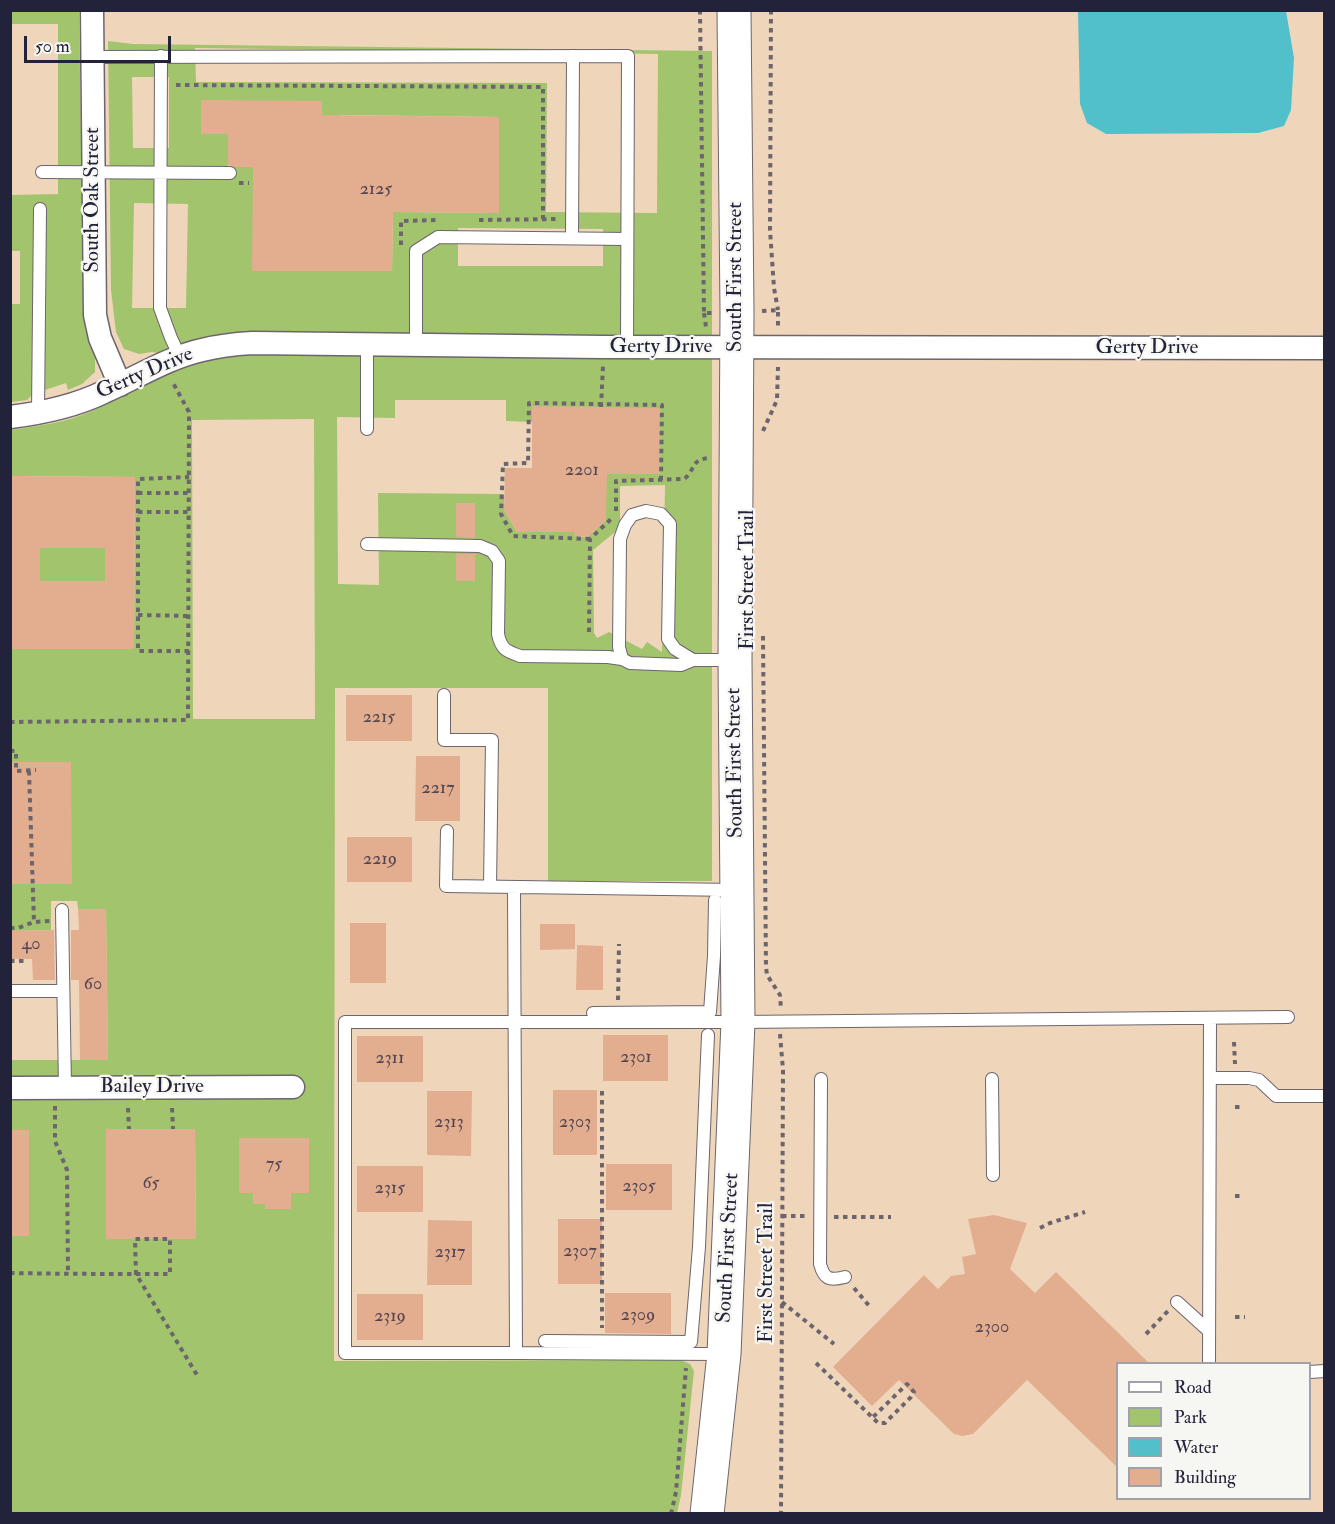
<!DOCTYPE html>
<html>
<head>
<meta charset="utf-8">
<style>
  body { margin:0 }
  #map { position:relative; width:1335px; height:1524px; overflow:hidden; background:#f4e2cb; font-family:"IM FELL Double Pica",serif }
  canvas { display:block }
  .frame { position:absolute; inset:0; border:12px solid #22223b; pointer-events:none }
  .legend { position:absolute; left:1116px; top:1362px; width:195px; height:138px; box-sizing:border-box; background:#f6f6f2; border:2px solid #a1a1a9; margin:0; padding:8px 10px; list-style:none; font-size:18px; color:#22223b }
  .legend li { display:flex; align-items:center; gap:12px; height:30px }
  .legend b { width:30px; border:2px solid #a1a1a9 }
  .scale { position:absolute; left:24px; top:36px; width:147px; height:27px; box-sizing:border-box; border:3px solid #22223b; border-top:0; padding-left:8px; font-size:18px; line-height:21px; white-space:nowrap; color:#22223b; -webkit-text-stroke:4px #f6f6f2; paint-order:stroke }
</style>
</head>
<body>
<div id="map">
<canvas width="1335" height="1524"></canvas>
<div class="frame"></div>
<ul class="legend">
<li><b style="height:8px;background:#fff"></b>Road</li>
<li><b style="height:16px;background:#a2c46d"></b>Park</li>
<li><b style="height:16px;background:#52c0cb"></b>Water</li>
<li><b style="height:16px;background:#e3ad90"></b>Building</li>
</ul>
<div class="scale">50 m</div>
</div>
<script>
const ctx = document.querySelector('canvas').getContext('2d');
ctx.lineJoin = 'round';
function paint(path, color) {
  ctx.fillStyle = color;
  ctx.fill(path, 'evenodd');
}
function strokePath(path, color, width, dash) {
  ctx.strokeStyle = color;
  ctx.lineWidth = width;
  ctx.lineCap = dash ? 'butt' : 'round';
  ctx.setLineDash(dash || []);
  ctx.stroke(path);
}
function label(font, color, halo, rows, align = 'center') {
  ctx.font = font + ' "IM FELL Double Pica",serif';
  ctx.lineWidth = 4.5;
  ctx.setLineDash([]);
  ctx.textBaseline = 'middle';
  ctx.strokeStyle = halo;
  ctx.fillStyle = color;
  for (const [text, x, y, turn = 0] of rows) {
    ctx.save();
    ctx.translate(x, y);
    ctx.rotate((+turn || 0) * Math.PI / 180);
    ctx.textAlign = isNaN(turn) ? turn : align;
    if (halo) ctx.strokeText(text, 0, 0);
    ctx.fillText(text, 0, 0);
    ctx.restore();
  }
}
const built = new Path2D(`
  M10,11H1324V1513H11ZM1118,1364H1310V1498H1118Z`);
const green = new Path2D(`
  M11,11H79L84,314L95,357V372L82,384L68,390L66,383L33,394L27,400L11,402V304H20V251H11V195L58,194V24H11Z
  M108,41L133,44L712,51V881H548V688H335L334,1361L681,1360L690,1364L694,1371L681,1495L677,1513H11V1236H29V1130H11V1060H108L106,910L78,909L77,901H51V930L11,931L12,755H10L11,649H134L135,477L11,476L10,430C29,427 48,425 66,420C105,411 146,379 179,357L152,352L139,354L124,349L116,332L111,290ZM195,48L658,54L657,213L546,212L547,83L196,82ZM132,77H169V148H133ZM344,115L499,117V213L393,212L392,271H253V167L228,166V134H201ZM134,203L188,204L186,308H132ZM458,228L603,229V266H458ZM395,400H506V421L532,422V406L606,520L588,537L574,536V532H517L504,510V494L378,493L379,585L338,584L337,417L395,418ZM314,419L315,719H193L192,420ZM665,485L662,652L647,642L642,649L609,632L597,638L594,633L593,550L620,528V486ZM106,1129H195L196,1238L106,1239Z
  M40,548H105V581H40Z`);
const water = new Path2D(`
  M1078,11H1286L1294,58L1291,110L1284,126L1258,133L1106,134L1087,123L1080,104Z`);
const building = new Path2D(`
  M201,100L322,101V115L499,117V213L393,212L392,271H252L253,167H235L228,165V134H201Z
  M532,406L660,408V474H607L606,520L588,537L574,536V532H517L504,510L505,468H532Z
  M10,476L135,477L134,649H10ZM40,548H105V581H40Z
  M456,503H475V538L456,537Z
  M456,554H475V581H456Z
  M346,695H412V741H346Z
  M416,756H460V821H415Z
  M10,762H71L72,884H10Z
  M347,837H412V882H347Z
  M78,909H106L108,1060H80L79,980H71V930H79Z
  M350,923H386V983H350Z
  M540,924H575V949L540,950Z
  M54,930L55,980H33L32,959H10V931Z
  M577,945L603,946V990H576Z
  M603,1035H668V1081H603Z
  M357,1036H423V1082H357Z
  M553,1090H597V1155H553Z
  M427,1091H472L471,1156L427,1155Z
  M106,1129H195L196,1239H106Z
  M10,1130H29V1236H10Z
  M239,1138H309V1193H291V1209H265V1204H253V1193H239Z
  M606,1164H672V1210H606Z
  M357,1166H423V1212H357Z
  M994,1215L1027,1223L1010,1269L1035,1293L1056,1272L1150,1364H1118V1468L1027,1380L973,1434L962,1436L954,1434L899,1380L872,1406L833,1367L924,1275L938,1289L951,1276L965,1274L962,1257L976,1254L968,1219Z
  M558,1219H602V1284H558Z
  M428,1220L472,1221V1285H427Z
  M605,1293H671V1334L605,1333Z
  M357,1294H423V1340H357Z`);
const path = new Path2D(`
  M700,10L704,313H713
  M771,10L770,230L774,288L778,310
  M176,85L543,87V219
  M239,183H249
  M479,220L559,219
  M401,245V221L436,220
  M762,311L778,310V329
  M704,313L706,327
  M601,407L603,366
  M763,431L777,400L778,367
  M138,493H189
  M616,511V481L684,479C696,470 690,459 710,458
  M138,512H189
  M590,539L513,536L501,514L503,464L528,463L529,403L662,405L661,480
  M138,615L189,616
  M589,632L590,539L611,519
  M763,636L766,967L767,975L780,995L781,1009
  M189,651H138V479L189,477
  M10,722L188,720L189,412L172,381
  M10,751H16V771L36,770
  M29,771L34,922
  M10,928H18L34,922L50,921
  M10,961H28
  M618,1000L619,944
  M780,1034L783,1070L781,1514
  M1234,1042L1235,1064
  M602,1091V1328
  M55,1106V1141L67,1170L68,1274
  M1235,1107H1244
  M128,1108L129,1129
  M172,1108L173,1129
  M1235,1196H1244
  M782,1216H805
  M834,1217H891
  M1040,1228L1050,1223L1085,1212
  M10,1273C64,1274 117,1274 170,1274V1239H135L136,1274L197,1375
  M854,1288L871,1308
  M782,1302L834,1344
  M1235,1317H1245
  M1146,1334L1168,1311
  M816,1363L875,1420L878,1423H885L911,1397L914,1392L907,1384L872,1418
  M671,1514L676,1492L686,1368`);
const lane = new Path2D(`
  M161,56L160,308L171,338L180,357
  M92,57L628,56L627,347
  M42,172L230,173
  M572,238L573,56
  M367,344V429
  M416,345V251L438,237L627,239
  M38,413L40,209
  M367,544L480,546L492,551L499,561L498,634C501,649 506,651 520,656L608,657L622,659
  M693,660L675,649L668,639L670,524L661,514L646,511L632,515L625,525L620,539L619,647L622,659L630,663L681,665L693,660H732
  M444,695V740H492L490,887
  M447,831L446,886L737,890
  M514,887L516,1353L724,1354
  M62,910L65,1087
  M10,991H63
  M593,1013L710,1012L714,956L715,900
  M1210,1078H1249L1259,1080L1276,1096H1324
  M821,1079L820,1264C824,1279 829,1281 845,1277
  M992,1079L993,1175
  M1177,1302L1209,1331
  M545,1341L691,1342L699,1247L708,1035
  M516,1353H345V1022H738L1288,1017
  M1209,1364L1210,1018
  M1310,1372L1324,1371`);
const street = new Path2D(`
  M92,10L95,315L100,338L120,385
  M10,417C43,413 75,406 104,392C136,378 167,358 202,350C218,346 235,344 252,343L603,347L1324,348
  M10,1088L293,1087`);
const secondary = new Path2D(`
  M707,1514L724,1354L738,1022L735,660L737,312L734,10`);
const numberNames = [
  ["2125",376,190],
  ["2201",582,471],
  ["2215",379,718],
  ["2217",438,789],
  ["2219",380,860],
  ["40",31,945],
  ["60",93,985],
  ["2301",636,1058],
  ["2311",390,1059],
  ["2313",449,1123],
  ["2303",575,1123],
  ["75",274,1165],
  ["65",151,1184],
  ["2305",639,1187],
  ["2315",390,1189],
  ["2307",580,1252],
  ["2317",450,1253],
  ["2309",638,1316],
  ["2319",390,1317],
  ["2300",992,1328]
];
const streetNames = [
  ["South Oak Street",93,200,-90],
  ["South First Street",736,277,-90],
  ["Gerty Drive",661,347],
  ["Gerty Drive",1147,348],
  ["Gerty Drive",145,374,-23],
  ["First Street Trail",748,580,-90],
  ["South First Street",736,763,-91],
  ["Bailey Drive",152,1087],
  ["South First Street",729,1248,-87],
  ["First Street Trail",767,1273,-90]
];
paint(built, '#efd6bb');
paint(green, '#a2c46d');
paint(water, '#52c0cb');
paint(building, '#e3ad90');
strokePath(lane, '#6c656d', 14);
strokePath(street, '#6c656d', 25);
strokePath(secondary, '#6c656d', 35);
strokePath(path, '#6c656d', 4, [4.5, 4.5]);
strokePath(lane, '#fff', 12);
strokePath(street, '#fff', 22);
strokePath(secondary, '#fff', 33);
label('18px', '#524550', null, numberNames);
label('21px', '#22223b', '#f6f6f2', streetNames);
</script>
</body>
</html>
